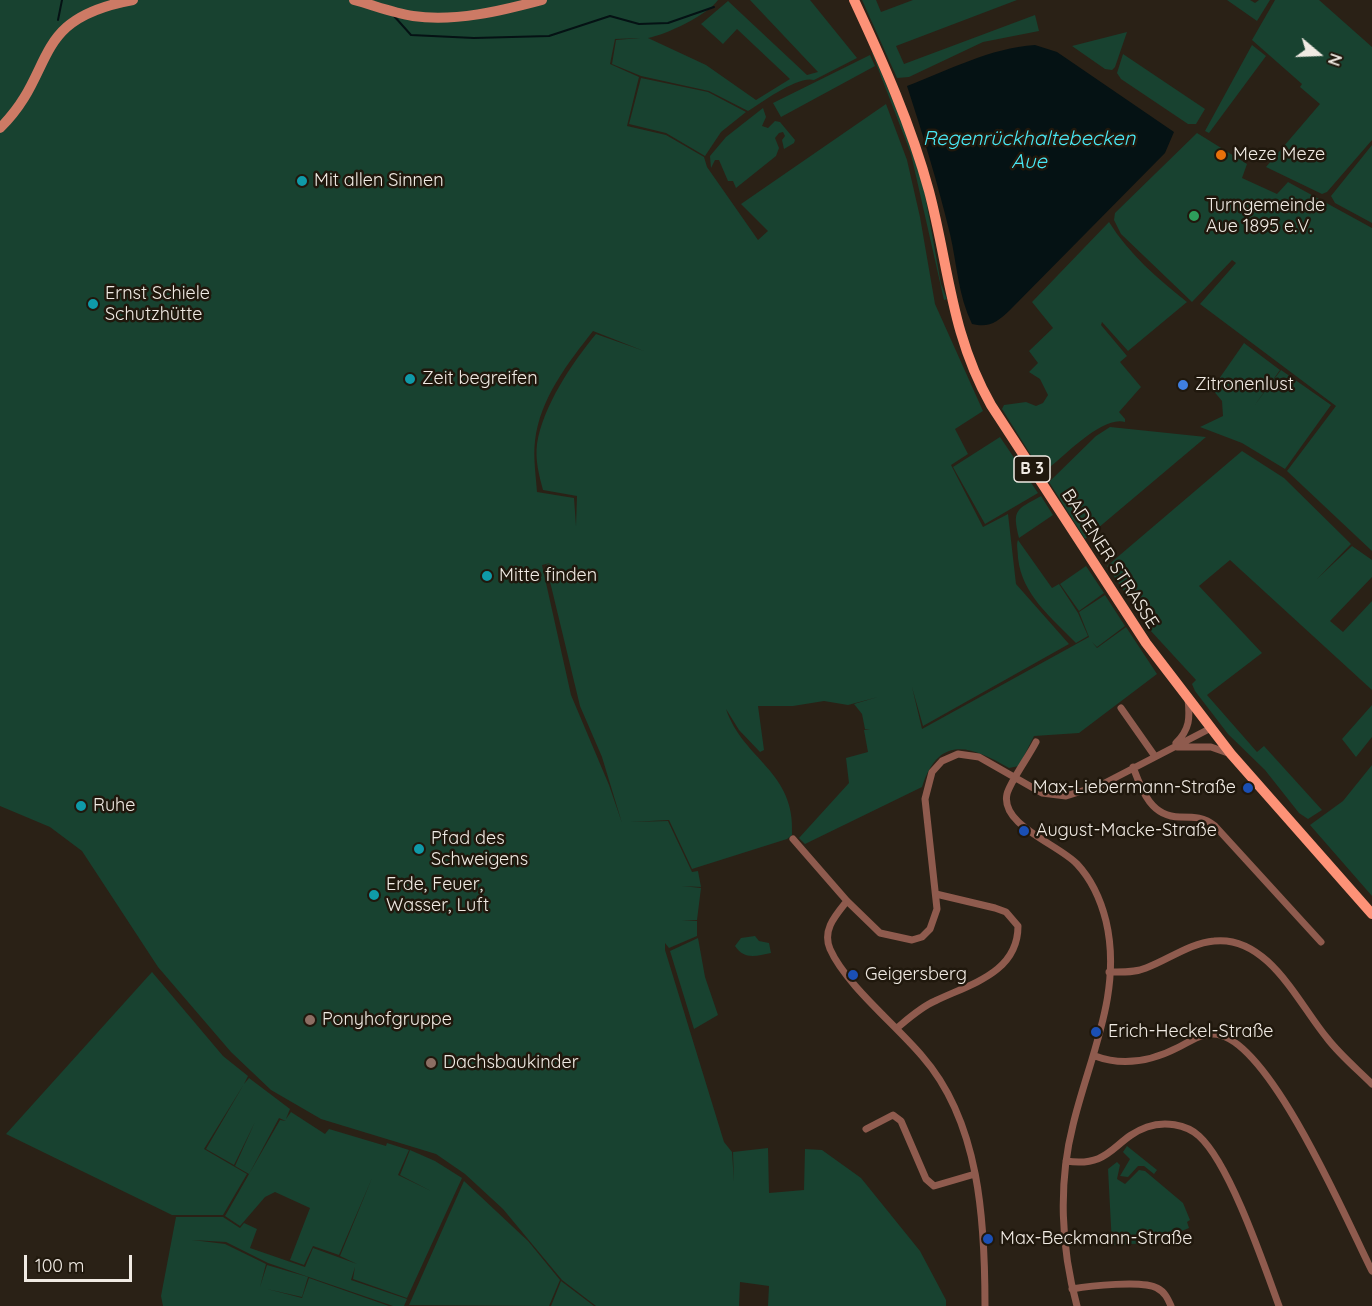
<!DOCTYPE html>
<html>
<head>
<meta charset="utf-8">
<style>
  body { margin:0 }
  #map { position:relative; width:1372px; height:1306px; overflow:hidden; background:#2a2116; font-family:Quicksand,sans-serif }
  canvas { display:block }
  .north { position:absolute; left:1288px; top:24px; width:60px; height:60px; -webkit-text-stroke:4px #20180d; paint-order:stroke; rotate:109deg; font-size:16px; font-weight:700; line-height:24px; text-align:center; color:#f0eae3 }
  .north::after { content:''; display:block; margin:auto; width:21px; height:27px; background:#f0eae3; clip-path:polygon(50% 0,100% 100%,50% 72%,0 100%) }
  .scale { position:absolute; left:24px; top:1255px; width:108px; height:27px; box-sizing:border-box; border:3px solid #f0eae3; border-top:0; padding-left:8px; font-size:18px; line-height:21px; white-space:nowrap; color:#f0eae3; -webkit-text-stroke:4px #20180d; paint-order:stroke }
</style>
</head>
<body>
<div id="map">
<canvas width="1372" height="1306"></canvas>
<div class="north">N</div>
<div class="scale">100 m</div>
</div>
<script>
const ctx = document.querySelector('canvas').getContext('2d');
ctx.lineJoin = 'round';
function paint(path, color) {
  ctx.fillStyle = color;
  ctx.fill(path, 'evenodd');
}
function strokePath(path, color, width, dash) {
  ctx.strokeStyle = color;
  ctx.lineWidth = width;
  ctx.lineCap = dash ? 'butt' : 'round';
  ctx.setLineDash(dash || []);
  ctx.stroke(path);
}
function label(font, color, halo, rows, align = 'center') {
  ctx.font = font + ' Quicksand,sans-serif';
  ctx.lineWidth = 5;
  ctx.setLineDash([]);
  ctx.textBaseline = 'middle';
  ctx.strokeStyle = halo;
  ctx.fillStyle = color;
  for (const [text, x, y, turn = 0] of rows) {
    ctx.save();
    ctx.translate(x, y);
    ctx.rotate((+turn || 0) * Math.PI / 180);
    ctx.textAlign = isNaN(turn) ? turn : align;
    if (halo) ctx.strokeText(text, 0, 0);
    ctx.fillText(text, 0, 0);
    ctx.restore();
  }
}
const green = new Path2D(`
  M0,0H718C708,15 665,35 648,38L706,65L756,100L790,79L737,29L723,44L701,24L728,1L807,75L818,72L750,0H810L857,58L814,80C799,75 762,102 748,111L709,91L641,76L612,64L616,40L640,38L615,39L610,64L639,77L627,126L666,135L704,157L707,167L758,240L768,231L741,204L886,104L907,160L920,217L935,304L983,411L955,429L968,454L951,465L983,527L1008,514L1016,584L1069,644L923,726L912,687L922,729L1089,637L1079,612L1105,595L1125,626L1097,647L1092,642L1097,648L1126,627L1157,674L1079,733L1034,736L1019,766L1009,768C971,746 939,734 922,787L805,844L799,838L849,783L846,758L868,752L864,730L870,729H865L862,714L854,704L878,697L848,705L824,701L793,706H753H758L764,750L760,752L739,730L726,709C743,760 796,771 792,835L787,839L692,869L669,820L630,822L668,821L692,872L698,871L701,887L682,886L701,888L697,920L682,921H697V936L669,948L665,943V950L724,1142L732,1152L734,1182L733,1152L768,1148L769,1193L804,1190L805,1149L822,1150L861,1178L920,1251L946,1300V1306H768L769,1286L740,1282L739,1306H596L562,1280L503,1209L465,1174L436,1154L321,1119L271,1090L231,1052L158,967L82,851L50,827L0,806ZM593,331L644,351L596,334C572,363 543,406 537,444C535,460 539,475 543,490L577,496L576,526L574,498L537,492C536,476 533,457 535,441C540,398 568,363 593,331ZM550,563L546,565L580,706L602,757L622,823L609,785L571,695L542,565Z
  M862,0H876L881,12L913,0H1017L896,46L904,64L1035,15L1039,31L983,42L909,77L897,78Z
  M1227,0H1250L1255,3L1259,0H1270L1257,21Z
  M1275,0H1319L1372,47V140L1327,192L1322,194L1266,167L1320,104L1300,87L1302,84L1252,40Z
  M1127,32L1115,67L1112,70L1105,69L1072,46Z
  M1252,45L1266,56L1209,133L1205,131Z
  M872,53H873L903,125L924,189L941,284L947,299L944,300L911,154Z
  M1123,54L1205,109L1196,124H1188L1121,79L1117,73Z
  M870,55L875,66L781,117L773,103Z
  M641,78L708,92L746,112L721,132L705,156L666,133L629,124Z
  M763,108L766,117L762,126L768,128L775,121L780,122L795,140L794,143L784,149L782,140L785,136L783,132L779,133L775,138L779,148L776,156L736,188L733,181H728L719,160H715L711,168L710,156L726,137Z
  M1197,133L1247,164L1242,178L1277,194L1288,182L1372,228V551L1287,471L1336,406L1200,304L1236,263L1232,260L1192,302L1121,234L1114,220L1115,213Z
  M1372,145V223L1335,203L1331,196Z
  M1109,222C1129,254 1158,279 1187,302L1128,351L1102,322L1101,325L1127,356L1120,362L1141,387L1119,412L1125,419V422C1104,415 1066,454 1050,467L1039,468L1002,409L1004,405L1026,402L1036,406L1043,403L1048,395L1040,379L1029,372L1038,363L1029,351L1053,328L1032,302Z
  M1244,343L1280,370L1254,406L1281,370L1331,405L1285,469L1242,443L1200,427L1223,416L1222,401L1212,389Z
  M1110,427L1206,437L1085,539L1049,482L1096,436Z
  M1000,437L1038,493L985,524L953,467Z
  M1242,451L1284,478L1351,544L1317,579L1352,546L1372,560V577L1330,621L1343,632L1372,601V690L1230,560L1199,586L1262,653L1207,695L1257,752L1264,746L1322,810L1308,819L1299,813L1265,770L1228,734L1195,691L1192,684L1196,680L1150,630L1157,623L1129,587L1124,591L1107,566Z
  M1041,496L1053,515L1019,538C1012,509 1016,510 1041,496Z
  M1018,540L1052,588L1059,584L1078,613L1088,636L1076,643C1051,617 1022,595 1018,558C1018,551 1016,544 1018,540Z
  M1086,566L1104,593L1079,611L1060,584Z
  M1372,705V737L1356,757L1342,739Z
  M1372,765V896L1310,825L1343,801Z
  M755,936L759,941L769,943L771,953C756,956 744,960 735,946L741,938Z
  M698,938L705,977L718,1015L694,1029L670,951Z
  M152,972L223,1056L248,1076L244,1084L249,1078L290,1109L286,1119L291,1112L325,1134L329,1129L386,1146L387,1143L409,1150L398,1175L431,1191L400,1175L410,1150L435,1161L462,1178L407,1298L353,1279L355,1267L351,1280L407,1299L404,1306H393L268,1263L226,1242L192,1240L225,1244L266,1264L260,1287L267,1265L308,1277L302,1297L267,1289L302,1298L309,1278L389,1306H163L161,1296L176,1217H223L240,1228L244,1223L257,1229L250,1248L305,1267L313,1248L357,1264L340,1256L372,1178L339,1255L313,1246L304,1265L290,1260L310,1208L275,1192L265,1197L240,1226L225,1216L280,1120L286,1121L279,1118L249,1174L235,1166L255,1122L234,1165L206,1149L244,1084L204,1149L247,1174L223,1215H172L6,1134Z
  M1127,1146L1157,1170L1154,1174L1144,1166H1138L1128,1177L1120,1176L1130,1159L1123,1152Z
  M1117,1162L1120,1165L1117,1179L1125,1184L1139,1170L1145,1171L1183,1203L1190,1220L1187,1222L1189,1228L1152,1243L1112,1245L1108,1169Z
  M464,1181L528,1241L560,1280L549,1306L409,1305Z
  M561,1281L594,1306H551Z`);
const water = new Path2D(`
  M1035,45L1057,52L1174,132L1165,153L1010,310C997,322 990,328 972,324C958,295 957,264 950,234C938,184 923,135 907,86C949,70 990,48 1035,45Z`);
const stream = new Path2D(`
  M394,16L411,35L474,38L549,36L610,16L639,24L668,23L714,7
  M58,20L62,0`);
const street = new Path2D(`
  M1121,708L1154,755
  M1036,742C1029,756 1010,782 1007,794C1000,825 1058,844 1077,864C1091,879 1101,901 1106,921C1123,992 1089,1058 1073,1125C1058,1184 1061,1248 1077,1306
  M1176,743C1190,729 1190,718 1188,699
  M1177,747H1211L1228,753
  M1133,767C1142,791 1151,817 1180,817C1195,817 1204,817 1215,826L1321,942
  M793,839L847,901L880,933L912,940L922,937L930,929L937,909L925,799L932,772L942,761L958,754L979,757L1042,793L1066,796L1101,785L1211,728
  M847,901C835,916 822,930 830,949C846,985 896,1025 922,1056C980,1122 985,1222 985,1306
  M1109,972C1121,972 1134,973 1146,968C1168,960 1190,943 1214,941C1268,935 1298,1003 1327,1038C1340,1055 1357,1069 1372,1084
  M897,1028C909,1018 921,1007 935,1001C970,984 1018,973 1018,926L1006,912L995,908L936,894
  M1095,1056C1124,1067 1152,1061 1179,1047C1189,1042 1200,1034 1213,1034C1268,1034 1348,1224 1372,1271
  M866,1129L893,1115L901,1121L926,1179L934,1186L975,1174
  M1066,1161C1112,1168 1113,1139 1147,1127C1164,1121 1186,1124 1199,1136C1230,1164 1264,1265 1279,1306
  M1072,1289C1089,1286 1143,1280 1157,1288C1165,1292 1168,1299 1171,1306`);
const secondary = new Path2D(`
  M354,0C373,5 393,13 413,16C455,22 501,11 542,0
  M0,128C58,71 28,19 133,0`);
const primary = new Path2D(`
  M854,0C883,62 911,125 929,191C949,267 951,335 991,405L1146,643L1231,754L1372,914`);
const markers = [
  [1221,155,6,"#e8710a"],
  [302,181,6,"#0f9aa8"],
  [1194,216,6,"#2e9e5b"],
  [93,304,6,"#0f9aa8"],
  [410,379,6,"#0f9aa8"],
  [1183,385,6,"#3f7fe0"],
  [487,576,6,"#0f9aa8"],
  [1248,788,6,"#1a4fb4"],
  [81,806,6,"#0f9aa8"],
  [1024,831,6,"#1a4fb4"],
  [419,849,6,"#0f9aa8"],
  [374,895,6,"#0f9aa8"],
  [853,975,6,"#1a4fb4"],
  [310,1020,6,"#8d6e63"],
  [1096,1032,6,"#1a4fb4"],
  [431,1063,6,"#8d6e63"],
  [988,1239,6,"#1a4fb4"]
];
const shields = [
  [1032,469,36]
];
const shieldNames = [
  ["B 3",1032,469]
];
const poiNames = [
  ["Meze Meze",1233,155],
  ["Mit allen Sinnen",314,181],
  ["Turngemeinde",1206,206],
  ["Aue 1895 e.V.",1206,227],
  ["Ernst Schiele",105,294],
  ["Schutzhütte",105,315],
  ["Zeit begreifen",422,379],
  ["Zitronenlust",1195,385],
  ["Mitte finden",499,576],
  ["Max-Liebermann-Straße",1236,788,"right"],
  ["Ruhe",93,806],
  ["August-Macke-Straße",1036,831],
  ["Pfad des",431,839],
  ["Schweigens",431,860],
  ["Erde, Feuer,",386,885],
  ["Wasser, Luft",386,906],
  ["Geigersberg",865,975],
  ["Ponyhofgruppe",322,1020],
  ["Erich-Heckel-Straße",1108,1032],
  ["Dachsbaukinder",443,1063],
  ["Max-Beckmann-Straße",1000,1239]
];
const streetNames = [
  ["BADENER STRASSE",1110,559,57]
];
const waterNames = [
  ["Regenrückhaltebecken",1029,139],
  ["Aue",1029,162]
];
paint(green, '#184230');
paint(water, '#051214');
strokePath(stream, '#051214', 2);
strokePath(street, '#8f5b4e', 7);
strokePath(secondary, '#cd7a65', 10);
strokePath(primary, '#fd9277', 10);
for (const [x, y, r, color] of markers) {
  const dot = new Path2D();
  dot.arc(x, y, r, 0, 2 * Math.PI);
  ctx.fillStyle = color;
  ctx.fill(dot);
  strokePath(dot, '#20180d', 2);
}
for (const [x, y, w] of shields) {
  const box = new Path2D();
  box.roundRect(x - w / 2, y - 13, w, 26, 4.5);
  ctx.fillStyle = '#20180d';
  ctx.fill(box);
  strokePath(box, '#f0eae3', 1.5);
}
label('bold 16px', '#f0eae3', null, shieldNames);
label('18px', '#f0eae3', '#20180d', poiNames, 'left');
label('18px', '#f0eae3', '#20180d', streetNames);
label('italic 20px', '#49e9f6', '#20180d', waterNames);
</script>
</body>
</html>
